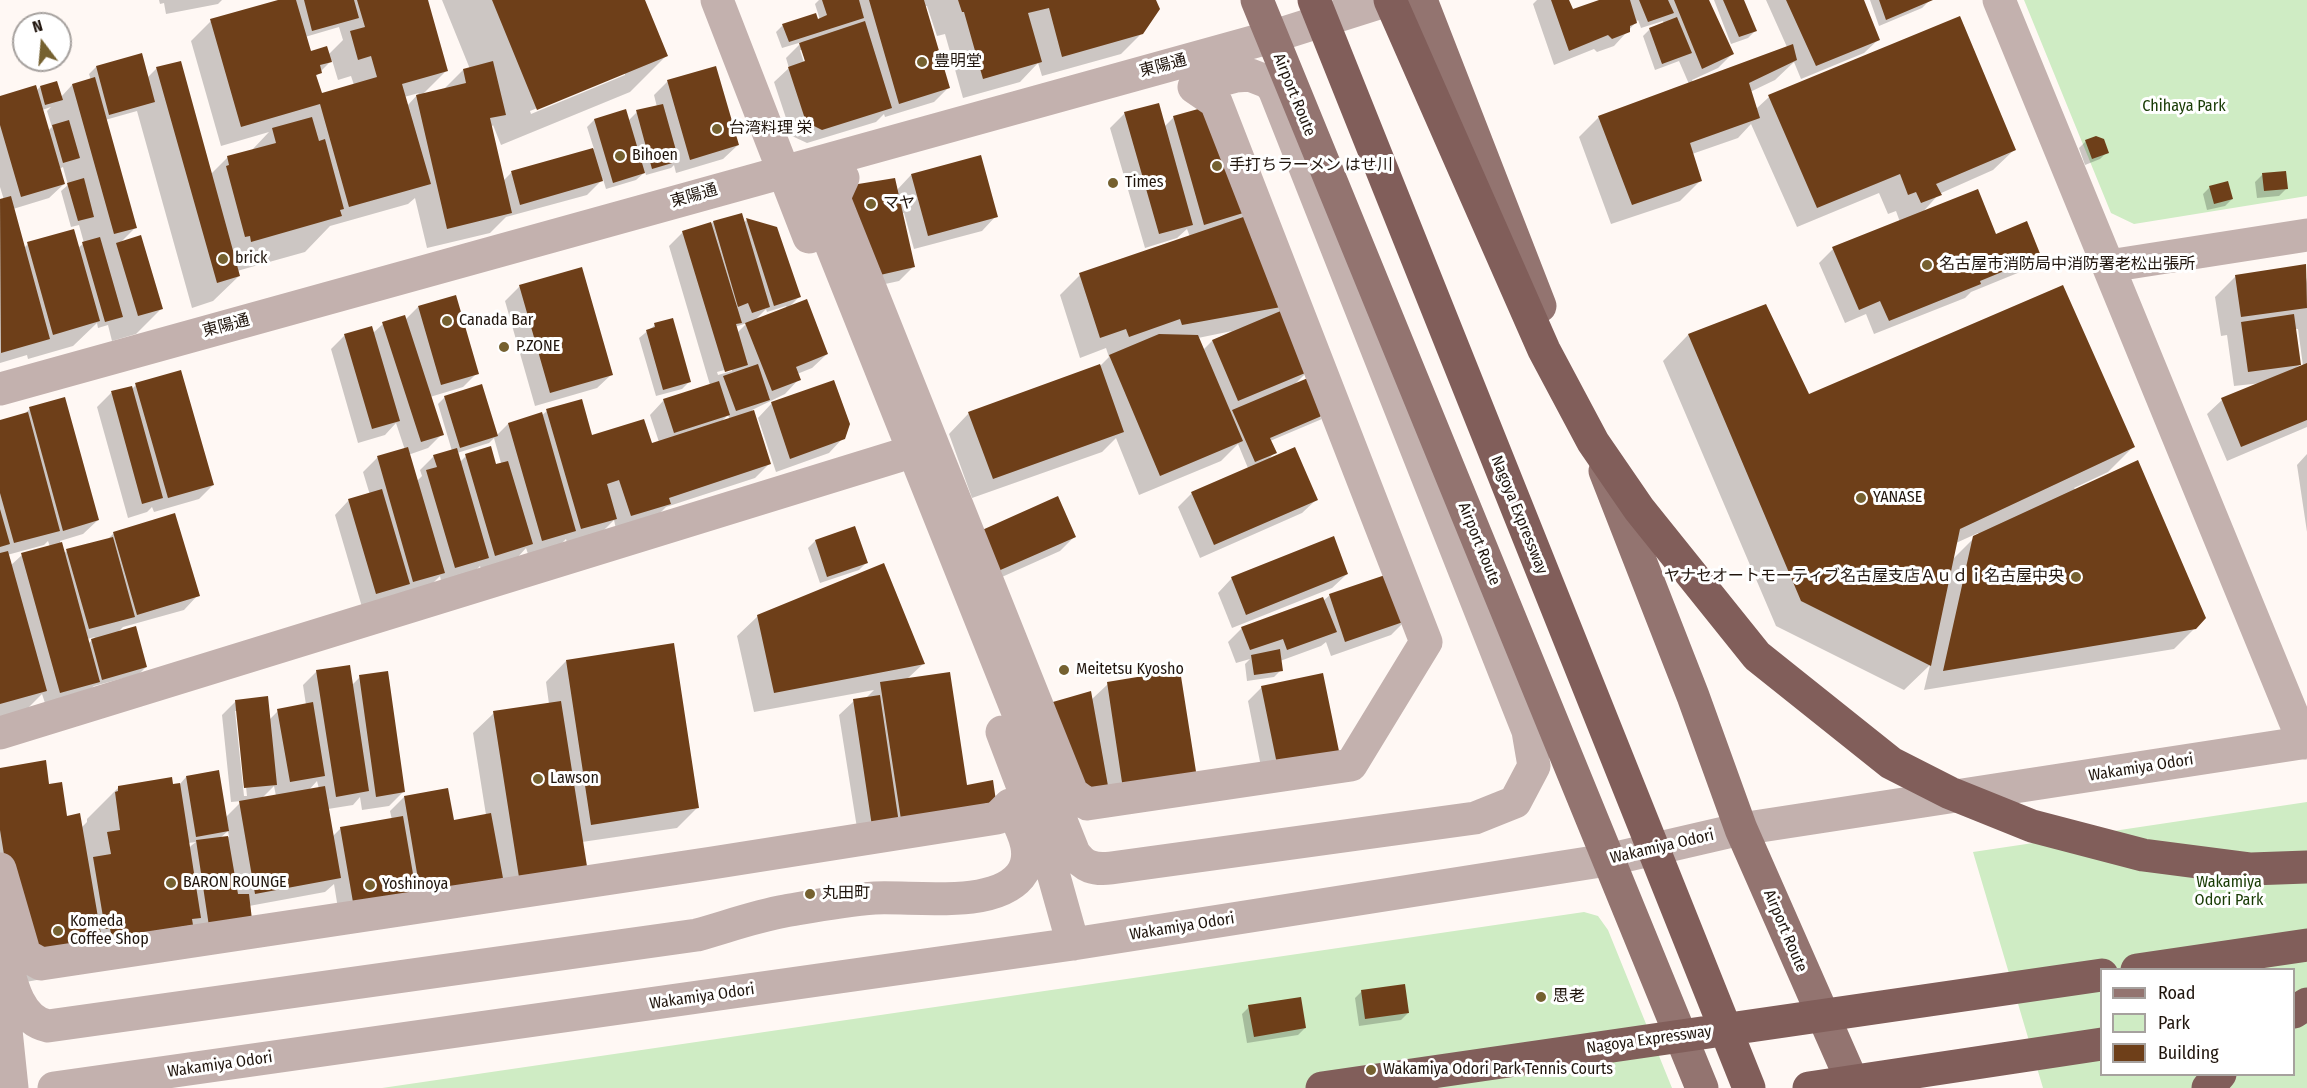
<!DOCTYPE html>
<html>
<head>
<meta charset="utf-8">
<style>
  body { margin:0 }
  #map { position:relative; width:2307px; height:1088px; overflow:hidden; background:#fff8f4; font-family:"Fira Sans Condensed",sans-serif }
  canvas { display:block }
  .legend { position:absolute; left:2100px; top:968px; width:195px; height:108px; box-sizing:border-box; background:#fff; border:2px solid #a6a19e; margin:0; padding:8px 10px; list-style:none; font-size:18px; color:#20150d }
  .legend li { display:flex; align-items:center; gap:12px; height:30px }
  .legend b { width:30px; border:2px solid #a6a19e }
  .north { position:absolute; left:12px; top:12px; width:60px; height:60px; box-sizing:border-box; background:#fff; border:2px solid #a6a19e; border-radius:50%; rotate:344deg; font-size:16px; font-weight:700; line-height:24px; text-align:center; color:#20150d }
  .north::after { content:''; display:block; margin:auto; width:21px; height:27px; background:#756130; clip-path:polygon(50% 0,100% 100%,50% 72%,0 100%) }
</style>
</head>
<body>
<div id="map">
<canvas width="2307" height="1088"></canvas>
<ul class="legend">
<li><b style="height:8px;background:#937470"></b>Road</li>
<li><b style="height:16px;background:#cfecc4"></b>Park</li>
<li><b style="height:16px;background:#6e3f19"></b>Building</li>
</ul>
<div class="north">N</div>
</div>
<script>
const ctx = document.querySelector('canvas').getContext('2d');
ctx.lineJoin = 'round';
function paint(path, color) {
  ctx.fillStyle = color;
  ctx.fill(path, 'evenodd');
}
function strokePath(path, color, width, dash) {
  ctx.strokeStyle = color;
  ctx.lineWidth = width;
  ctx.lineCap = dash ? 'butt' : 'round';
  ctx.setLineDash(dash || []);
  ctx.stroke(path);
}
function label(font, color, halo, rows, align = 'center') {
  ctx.font = font + ' "Fira Sans Condensed","Noto Sans JP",sans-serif';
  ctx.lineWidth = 6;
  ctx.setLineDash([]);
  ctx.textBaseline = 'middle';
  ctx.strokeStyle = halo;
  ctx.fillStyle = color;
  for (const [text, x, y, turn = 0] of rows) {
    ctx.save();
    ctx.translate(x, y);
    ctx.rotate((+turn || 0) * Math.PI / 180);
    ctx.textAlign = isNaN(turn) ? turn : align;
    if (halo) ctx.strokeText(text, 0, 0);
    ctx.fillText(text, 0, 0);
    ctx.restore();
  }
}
const green = new Path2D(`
  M2024,0H2307V196L2134,224L2111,213Z
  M2307,802V1088H2043L1973,852ZM2102,970H2294V1074H2102Z
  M1584,912L1598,916L1608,930L1672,1088H382Z`);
const shadow = new Path2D(`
  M159,0H222L218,4L166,14L164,3L160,4Z
  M283,0H426L446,71L423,94L444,89L463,70L470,69L442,0H643L666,56L630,92L501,145L493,125L491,128L503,181L511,173L594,149L587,127L594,120L628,121L637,112L657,107L654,95L668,81L738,145L723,159L676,173L674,165L671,168L646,175L645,172L636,180L606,189L603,179L587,195L506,217L490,233L427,248L415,198L408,204L330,226L305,252L237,271L239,276L213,301L192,308L137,111L105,120L136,227L120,243L161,309L136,334L112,341L108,325L98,328L97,323L73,346L28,359L27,355L0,363V201L4,200L0,187V97L36,91L40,87L61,97L72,85L91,80L89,74L96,67L147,78L157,68L211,174L228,157L251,151L269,132L221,146L191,41L211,21ZM339,27L343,40L328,55L310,53L305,37ZM332,60L338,80L351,76L354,85L321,95L315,77ZM625,72V75L531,114L530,111ZM419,93L407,106L404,97ZM51,107L47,111L52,127L48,131L42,110ZM63,167L68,185L61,191L71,227L79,225L84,243L78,248L28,244L24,248L13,209L49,198L64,184L59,169Z
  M819,0H1155L1142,33L1121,54L1042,76L1038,63L1020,82L963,98L945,34L937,36L927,6H924L948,88L934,102L885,117L884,114L876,122L807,143L792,136L774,82L789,68L786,58L802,42L782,48L776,32L783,25L820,20L815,4ZM800,50H803L806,69Z
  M1537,0H1568L1572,11L1604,0H1707L1732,54L1718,68L1692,80L1693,82L1787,47L1766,0H1863L1879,39L1864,53L1801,79L1794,62L1775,80L1750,92L1756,109L1769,97L1960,18L2014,150L1993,170L1939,194L1921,214L1995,235L2039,256L2025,270L1971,292L1965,298L1874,334L1866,314L1845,323L1819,263L1833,249L1900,222L1896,211L1888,214L1879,193L1797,227L1751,124L1738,138L1692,154L1700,181L1680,201L1611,224L1579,137L1599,117L1689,84L1679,61L1655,70L1643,36L1650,29L1664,24L1663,21L1641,28L1638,20L1614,46L1597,52L1594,49L1554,65L1533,4Z
  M1714,0H1743L1755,31L1748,38L1731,44Z
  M1870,0H1928L1929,1L1922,8L1879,26Z
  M1215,106L1308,371L1294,385L1322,419L1270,441L1275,452L1268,460L1317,499L1302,513L1200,558L1178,507L1192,493L1248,468L1238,444L1221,461L1139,495L1116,438L1102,452L972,498L949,434L969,413L1100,366L1109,357L1106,348L1080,358L1060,295L1080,275L1190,237L1187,229L1177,238L1145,248L1110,128L1125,113L1164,127L1174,117ZM1232,331L1212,341L1203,350L1198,338Z
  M2086,141L2107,152L2100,159L2085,165L2079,148Z
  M911,175L996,216L982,231L914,249L904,213L901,214L913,267L899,281L853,291L896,191Z
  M2262,175L2286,189L2279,196L2257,198L2255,182Z
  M2210,187L2232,199L2225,206L2207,210L2203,194Z
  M741,214L743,223L747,220L799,297L788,308L827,354L812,368L797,374L799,379L785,394L752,410L769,464L755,478L666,507L655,518L616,529L614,520L601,533L567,543L566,539L561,544L528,554L526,548L517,558L481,569L480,566L474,572L441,581L440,576L429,587L362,607L335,515L349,500L370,495L363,472L377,458L405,450L396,423L385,435L358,443L331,349L345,335L373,333L383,324L405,320L418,307L477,373L463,387L430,397L442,434L428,448L408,455L416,482L422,476L420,470L434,456L452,451L438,404L445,397L496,436L508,424L541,416L547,411L591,437L651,445L659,442L650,415L664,400L710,385L669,246L683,232L710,225L713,222ZM786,306L787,308L754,321L766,309L767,312ZM747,323L737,333L735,327ZM732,368V371L718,375L717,372ZM728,415L730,420L720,423ZM494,438L501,463L495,466L466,456L460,462L457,453L489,443Z
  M2304,266L2307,283V427L2227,461L2207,414L2222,400L2262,383L2234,386L2227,335L2221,336L2215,297L2236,276ZM2295,329H2298L2303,366L2295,369L2300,364Z
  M581,269L612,374L597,388L535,406L505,301L519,287Z
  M1765,305L1808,396L2133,447L2108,472L2074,488L2195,628L2174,649L1924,690L1930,665L1904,690L1776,626L1663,361L1688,335ZM1978,533H1979L1952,560L1956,543Z
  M655,325L689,382L682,389L656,396L639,338Z
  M136,385L213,485L199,499L154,512L152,507L147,512L128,518L97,407L111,393L132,389Z
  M772,403L843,438L829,453L776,472L758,418Z
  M30,409L98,520L83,534L60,541L63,554L67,551L107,540L114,533L198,595L184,610L123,627L116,634L146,667L139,674L94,686L84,695L46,706L42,694L25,711L0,718V421L24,414ZM48,541L50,547L22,555L10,566L7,555L44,545ZM95,637L88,644L87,639Z
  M2307,454V532L2297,465Z
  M854,528L866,563L859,570L820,583L808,548L815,541Z
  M1074,537L1060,551L975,589L958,550Z
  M1347,574L1332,588L1232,628L1218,593L1232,578Z
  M1330,595L1405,621L1391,635L1331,656L1326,642L1321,646L1280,661L1281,670L1274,677L1247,681L1245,664L1250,659L1236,663L1228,642L1242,628L1323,601Z
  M758,616L923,664L907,679L966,786L860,847L839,715L854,701L865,699L874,690L754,712L737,636Z
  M566,661L697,808L677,828L582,842L588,879L340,921L334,884L325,892L249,906L252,927L82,972L20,983L0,947V770L48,786L66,817L81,828L87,822V819L119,787L171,786L180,784L186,777L226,817L242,801L231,802L222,715L236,701L269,720L278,711L306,705L303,685L317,671L351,686L360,677L403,792L389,806L362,810L360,797L353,805L328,809L332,837L341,828L392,820L390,811L404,797L452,821L486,815L473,733L494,713L549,704L546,682ZM235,711H238L247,796H244ZM317,781L319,789L308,791ZM274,786L276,796L261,799ZM228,831L229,837L220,838ZM196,842L192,845L188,849V843Z
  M1108,684L1196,777L1110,802L1091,700Z
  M1262,687L1339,755L1264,782L1248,701Z
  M1362,991L1408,1013L1401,1020L1359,1026L1355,998Z
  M1249,1007L1305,1028L1298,1035L1247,1043L1242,1014Z`);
const building = new Path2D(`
  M278,0H296L311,51L327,46L332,62L320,65L322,73L316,75L322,93L377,77L371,56L358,60L350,31L365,27L357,0H428L448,71L402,84L431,184L349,207L320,104L241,127L210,19Z
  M304,0H354L359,18L312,31Z
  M492,0H645L668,56L537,110Z
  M822,0H859L864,18L789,42L782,24L816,13L818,19L827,15Z
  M869,0H924L950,88L899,104Z
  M958,0H1156L1160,9L1143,34L1062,57L1049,8L1028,13L1042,62L983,79L964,12H962Z
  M1551,0H1569L1573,9L1599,0H1630L1637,23L1630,26V32L1612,39L1608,35L1569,51Z
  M1639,0H1668L1674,13L1648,22Z
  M1674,0H1709L1734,54L1702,69Z
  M1723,0H1744L1757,31L1739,37Z
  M1786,0H1864L1880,40L1816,66Z
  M1879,0H1933L1886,20Z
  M1960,16L2016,150L1936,184L1942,195L1921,203L1916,192L1908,195L1900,174L1817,208L1768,95Z
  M1677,17L1692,53L1662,64L1649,28Z
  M865,21L892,108L822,130L806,122L788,67L805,61L799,43Z
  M1793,44L1797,60L1749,83L1760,118L1690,143L1702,181L1632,205L1598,116Z
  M142,53L155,102L109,115L96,66Z
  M181,61L240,276L217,283L156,67Z
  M493,61L506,115L490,118L512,213L447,229L416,95L466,83L463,69Z
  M716,66L739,145L690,160L667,80Z
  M95,77L137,228L114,234L72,84Z
  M57,81L63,100L45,105L40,86Z
  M36,85L65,184L21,197L0,125V96Z
  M1159,103L1193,225L1159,234L1124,112Z
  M663,104L679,161L652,169L636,110Z
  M1216,104L1253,210L1204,225L1173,116Z
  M626,109L645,173L613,183L594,119Z
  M312,117L319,141L325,139L344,209L340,210L342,216L251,242L250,236L245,237L226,166L229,165L227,156L276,143L272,128Z
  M69,120L80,158L63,163L52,125Z
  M2096,136L2104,139L2109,153L2092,159L2085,140Z
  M593,148L603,181L520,205L511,171Z
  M981,155L998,217L928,236L911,174Z
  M2286,171L2288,189L2264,191L2262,173Z
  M84,178L94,217L78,221L67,183Z
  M895,178L915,267L867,278L846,186Z
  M2228,181L2233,199L2214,204L2209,186Z
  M1978,189L1996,234L2027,221L2041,256L1980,281L1981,284L1889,321L1880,301L1859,310L1832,247Z
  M11,196L50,339L1,353L0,199Z
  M742,213L770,307L752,313L748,303L738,307L713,221Z
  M1255,213L1292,305L1182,325L1180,319L1129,337L1126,329L1100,338L1079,273Z
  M746,218L777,227L801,297L774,306Z
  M711,222L742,323L736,324L748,365L725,372L682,231Z
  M74,229L100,321L53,335L27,242Z
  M141,235L163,309L138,316L116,243Z
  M100,237L123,317L105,322L82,242Z
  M2306,264L2307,308L2241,317L2235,275Z
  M582,267L613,375L550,393L519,285Z
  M2063,285L2135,447L1960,529L1931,666L1801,601L1688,334L1766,304L1809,394Z
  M456,295L479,374L441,385L418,306Z
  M807,299L828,354L796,367L801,380L772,391L745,323Z
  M1283,310L1310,371L1238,401L1212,340Z
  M2294,314L2301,365L2248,372L2241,322Z
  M405,315L444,435L421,442L382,322Z
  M673,318L691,382L663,390L646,330L655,327L654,323Z
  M372,326L400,421L372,429L344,334Z
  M1159,334L1198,335L1243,441L1160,476L1109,355Z
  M2307,363V420L2241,447L2221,398Z
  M758,364L770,400L736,411L723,376Z
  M1100,364L1124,432L993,479L968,412Z
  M181,370L214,485L168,498L135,383Z
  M1315,375L1331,412L1270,438L1277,453L1255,462L1232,410Z
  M834,380L850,424L845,439L790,459L771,402Z
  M719,381L730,415L674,433L663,399Z
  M482,384L498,436L460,448L444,396Z
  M132,386L163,498L142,504L111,391Z
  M65,397L99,520L63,531L29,407Z
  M582,399L592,435L644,419L652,443L754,410L771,464L669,498L671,504L631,516L619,480L607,484L617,519L581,529L546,409Z
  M28,412L60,531L14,543L0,493V420Z
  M542,412L576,531L542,541L508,423Z
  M491,446L496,464L508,461L533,544L495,556L465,454Z
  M408,447L445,573L413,582L377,456Z
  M1295,447L1318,500L1214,545L1191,492Z
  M457,448L489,558L455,568L426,470L437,467L433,455Z
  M2138,460L2206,618L2196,629L1943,671L1973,536Z
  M382,489L410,584L376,594L348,499Z
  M1058,496L1076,537L989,575L971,535Z
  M0,509L10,544L0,547Z
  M175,513L200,596L137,615L113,532Z
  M855,526L868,563L827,577L815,540Z
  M1334,536L1348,574L1246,615L1231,577Z
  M113,537L135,617L89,629L66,549Z
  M62,542L100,682L60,693L21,553Z
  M8,551L47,691L0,704V553Z
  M884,563L925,664L774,693L757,615Z
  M1391,573L1406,621L1345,642L1329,594Z
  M1323,597L1337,632L1287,650L1283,639L1250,650L1241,627Z
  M136,626L147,667L102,680L91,639Z
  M674,643L699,808L591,825L566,660Z
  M1280,649L1283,671L1254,675L1251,655Z
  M350,665L369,791L336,797L316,670Z
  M1180,670L1197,778L1123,789L1107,682Z
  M388,671L405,792L376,797L359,675Z
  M950,672L967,785L993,780L996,801L902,826L880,682Z
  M1323,673L1340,756L1278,769L1261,686Z
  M1091,691L1110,797L1090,800L1039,706Z
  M880,695L900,830L873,833L853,699Z
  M268,696L277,785L244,788L235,700Z
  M561,701L589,879L521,890L493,711Z
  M313,702L325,776L290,782L277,709Z
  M46,760L49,784L62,782L67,816L80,813L104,952L40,963L9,885L0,830V768Z
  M219,770L229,831L196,837L186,776Z
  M172,777L173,784L180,783L201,918L192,919L193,925L112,938L110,929H105L93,857L111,854L107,832L120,830L115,792L118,791V786Z
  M325,786L341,878L255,894L239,801Z
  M448,788L454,820L491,813L505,889L422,903L404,796Z
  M403,816L417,897L354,908L340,827Z
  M228,836L238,894H249L253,928L210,933L196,840Z
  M1405,984L1409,1013L1365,1019L1361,990Z
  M1301,997L1306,1028L1254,1037L1248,1005Z`);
const minor = new Path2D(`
  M717,0L809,237
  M1999,0L2304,743
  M1250,75L1268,82L1274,89L1528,731L1534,766L1515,802L1475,818L1111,868C1094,870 1084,867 1074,853L816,207C814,185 824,183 843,178L834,198L1072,793L1087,804L1351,765L1426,642L1216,102L1194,87L1236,76Z
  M2109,266L2307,235
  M0,389L1271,37L1388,0
  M1002,732L1046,848L1073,944
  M0,733L898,456
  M0,869L25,955L41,964L712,863L997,818L1010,805C1020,826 1038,854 1020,876C993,909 914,896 875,898C845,900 814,906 785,911C756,916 726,927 697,935L48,1026C13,1019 9,968 0,939
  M0,997L4,1011L12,1088
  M54,1088L1073,944L1607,860L1741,829L2307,742`);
const major = new Path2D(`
  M1257,0L1702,1088
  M1421,0L1540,306
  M1605,471L1693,696L1741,829L1855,1088`);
const highway = new Path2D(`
  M2137,970L2307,945
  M2294,1012L2307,1004
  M2208,1088L2220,1074`);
const highwayBridge = new Path2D(`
  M1314,0L1749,1088
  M1390,0L1544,350L1593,442L1639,509L1757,656L1891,763L1950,793L2032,826L2143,855L2251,869L2307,867
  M1322,1088L2102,975
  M1809,1088L2102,1044`);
const markers = [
  [922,62,6,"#756130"],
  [717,129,6,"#756130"],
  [620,156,6,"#756130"],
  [1217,166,6,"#756130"],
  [1113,183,6,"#756130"],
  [871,204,6,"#756130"],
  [223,259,6,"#756130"],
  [1927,265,6,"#756130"],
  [447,321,6,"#756130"],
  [504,347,6,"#756130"],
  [1861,498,6,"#756130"],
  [2076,577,6,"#756130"],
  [1064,670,6,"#756130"],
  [538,779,6,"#756130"],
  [171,883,6,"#756130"],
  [370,885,6,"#756130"],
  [810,894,6,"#756130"],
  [58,931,6,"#756130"],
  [1541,997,6,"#756130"],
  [1371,1070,6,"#756130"]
];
const poiNames = [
  ["豊明堂",934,62],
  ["台湾料理 栄",729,129],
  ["Bihoen",632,156],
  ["手打ちラーメン はせ川",1229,166],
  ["Times",1125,183],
  ["マヤ",883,204],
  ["brick",235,259],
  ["名古屋市消防局中消防署老松出張所",1939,265],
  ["Canada Bar",459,321],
  ["P.ZONE",516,347],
  ["YANASE",1873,498],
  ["ヤナセオートモーティブ名古屋支店Ａｕｄｉ名古屋中央",2064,577,"right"],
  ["Meitetsu Kyosho",1076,670],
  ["Lawson",550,779],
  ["BARON ROUNGE",183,883],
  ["Yoshinoya",382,885],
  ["丸田町",822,894],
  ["Komeda",70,922],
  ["Coffee Shop",70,940],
  ["思老",1553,997],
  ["Wakamiya Odori Park Tennis Courts",1383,1070]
];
const streetNames = [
  ["東陽通",1163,66,-15],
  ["Airport Route",1294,95,68],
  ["東陽通",694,196,-16],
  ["東陽通",226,326,-15],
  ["Nagoya Expressway",1519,515,68],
  ["Airport Route",1479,544,68],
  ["Wakamiya Odori",2141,768,-9],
  ["Wakamiya Odori",1662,847,-13],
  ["Wakamiya Odori",1182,927,-9],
  ["Airport Route",1785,931,67],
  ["Wakamiya Odori",702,997,-8],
  ["Nagoya Expressway",1649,1040,-8],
  ["Wakamiya Odori",220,1065,-8]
];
const parkNames = [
  ["Chihaya Park",2184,107],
  ["Wakamiya",2229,883],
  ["Odori Park",2229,901]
];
paint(green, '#cfecc4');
paint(shadow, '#0003');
paint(building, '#6e3f19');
strokePath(minor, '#c3b1ae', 33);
strokePath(major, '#937470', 33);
strokePath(highway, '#815e5a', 33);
strokePath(highwayBridge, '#815e5a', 33);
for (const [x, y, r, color] of markers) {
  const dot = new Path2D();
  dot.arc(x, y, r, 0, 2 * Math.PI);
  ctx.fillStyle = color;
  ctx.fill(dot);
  strokePath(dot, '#fff', 2);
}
label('16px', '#20150d', '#fff', poiNames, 'left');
label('16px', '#20150d', '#fff', streetNames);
label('16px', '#183b04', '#fff', parkNames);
</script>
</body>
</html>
